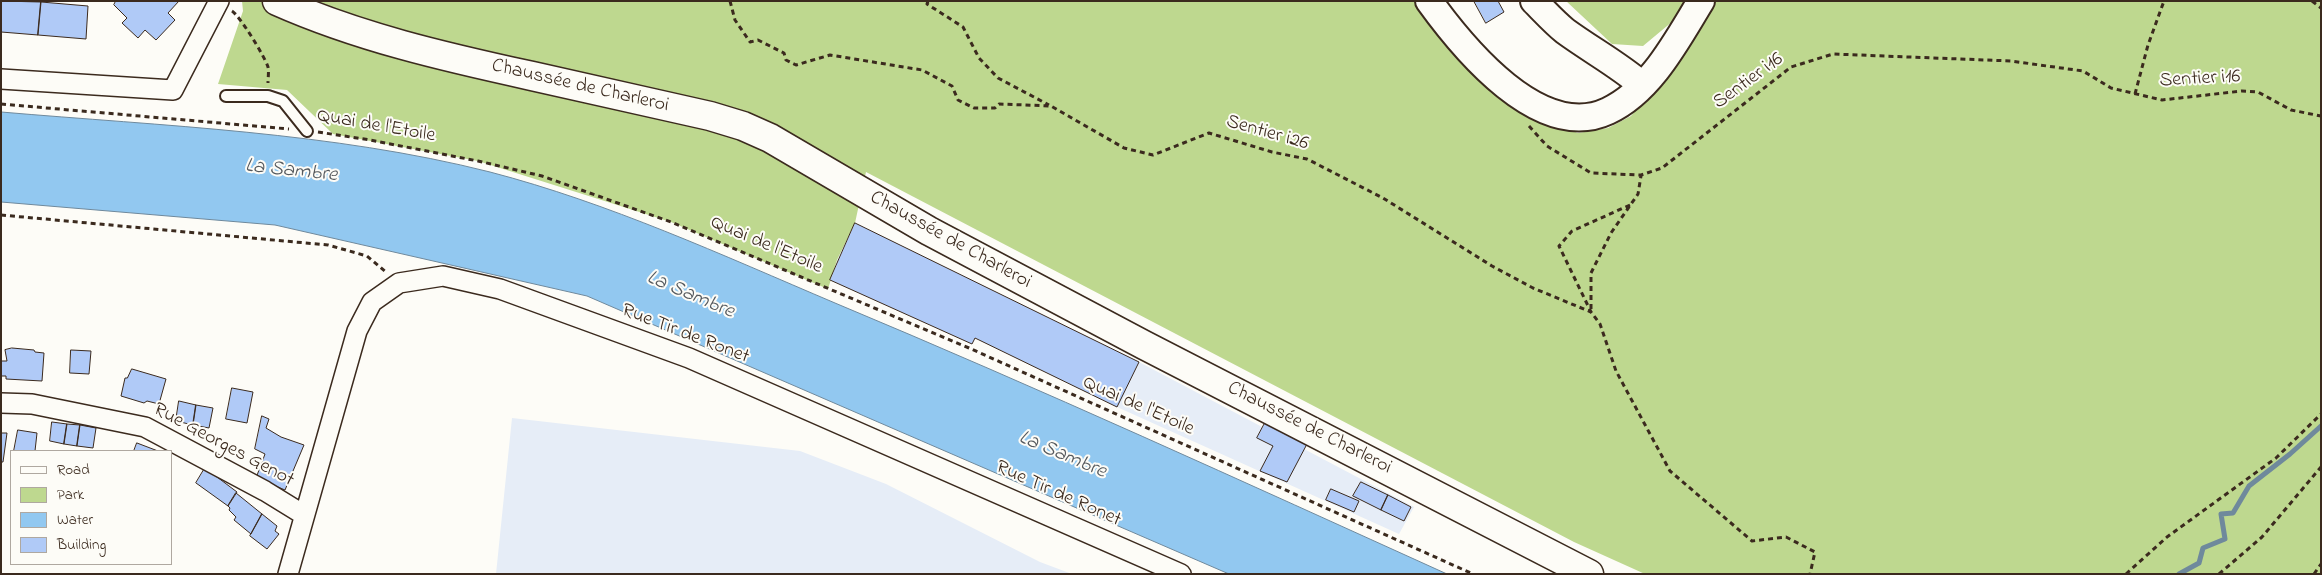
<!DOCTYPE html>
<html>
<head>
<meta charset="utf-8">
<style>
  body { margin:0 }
  #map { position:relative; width:2322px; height:575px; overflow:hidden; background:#fdfcf7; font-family:"Indie Flower",sans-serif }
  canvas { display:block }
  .frame { position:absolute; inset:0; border:2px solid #3b2a1e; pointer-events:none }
  .legend { position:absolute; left:10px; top:450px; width:162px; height:115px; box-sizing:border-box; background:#fdfcf7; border:1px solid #afa8a0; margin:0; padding:6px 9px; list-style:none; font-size:15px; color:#3b2a1e }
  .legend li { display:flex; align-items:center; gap:10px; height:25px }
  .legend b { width:25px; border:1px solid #afa8a0 }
</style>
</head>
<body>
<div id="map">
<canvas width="2322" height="575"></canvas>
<div class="frame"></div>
<ul class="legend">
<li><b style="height:6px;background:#fdfcf7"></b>Road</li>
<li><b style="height:14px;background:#bed88f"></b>Park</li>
<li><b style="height:14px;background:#92c8f0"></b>Water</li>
<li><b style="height:14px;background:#b0caf7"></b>Building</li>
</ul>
</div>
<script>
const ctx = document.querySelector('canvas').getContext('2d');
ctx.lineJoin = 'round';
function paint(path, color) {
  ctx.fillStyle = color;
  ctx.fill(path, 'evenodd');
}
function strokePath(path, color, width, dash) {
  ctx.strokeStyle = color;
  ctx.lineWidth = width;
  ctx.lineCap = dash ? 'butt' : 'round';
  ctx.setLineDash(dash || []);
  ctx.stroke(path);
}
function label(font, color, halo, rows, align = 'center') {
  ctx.font = font + ' "Indie Flower",sans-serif';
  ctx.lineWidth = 4;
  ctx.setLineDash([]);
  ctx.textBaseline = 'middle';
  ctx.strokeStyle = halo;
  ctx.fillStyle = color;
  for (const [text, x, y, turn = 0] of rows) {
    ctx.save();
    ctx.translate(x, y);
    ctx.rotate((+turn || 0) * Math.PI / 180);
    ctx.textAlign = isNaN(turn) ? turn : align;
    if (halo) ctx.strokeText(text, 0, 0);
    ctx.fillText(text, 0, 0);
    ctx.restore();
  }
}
const built = new Path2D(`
  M855,223L1139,362L1414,507L1399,534L1117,407L975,338L972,344L836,268L837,260Z
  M512,418L800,451L886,484L1040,562L1072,574H496Z`);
const green = new Path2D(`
  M242,1H1414L1441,38L1484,84L1539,120L1578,133L1608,128L1631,116L1675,61L1711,1H2321V574H1645L1574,542L866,172L855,223L837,260L828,289L671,222L478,161L333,134L287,90L218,84L243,11Z
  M1566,1H1685L1673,21L1643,46L1612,44Z`);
const water = new Path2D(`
  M1,112C163,126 332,132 490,172C609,203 722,255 835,303C1041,389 1244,482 1447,574H1229L587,296L275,225L1,202Z`);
const stream = new Path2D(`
  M2179,574L2199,563L2203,548L2225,539L2221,514L2233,513L2249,486L2290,454L2321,426`);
const building = new Path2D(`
  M1,1L41,2L38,35L1,32Z
  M116,1H179L168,13L175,20L156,40L145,30L138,38L122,23L127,18L114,5Z
  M1474,1H1498L1504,12L1486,23Z
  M41,2L88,6L86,39L38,35Z
  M855,223L1139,362L1117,407L975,338L972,344L830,280Z
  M12,348L34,350L35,352L44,353L42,381L6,379V376H1V361H7L5,350Z
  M71,350L91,351L89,374L70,373Z
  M132,369L166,379L159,404L147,401L144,403L121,396L125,378H127Z
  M232,388L253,392L247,423L226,419Z
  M179,401L196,405L193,425L176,421Z
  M196,405L213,408L209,428L193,425Z
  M262,416L269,419L266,428L281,437L304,445L285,490L256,478L265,454L255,449Z
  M52,422L67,424L64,444L50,441Z
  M1265,423L1307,444L1287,482L1260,471L1273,446L1257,438Z
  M67,424L80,425L77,446L64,444Z
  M80,425L96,428L93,448L77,446Z
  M18,430L37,433L35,451H14Z
  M1,433H7L3,462H1Z
  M137,443L158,451H134Z
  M205,468L237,492L228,506L196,483Z
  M1361,482L1388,495L1381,510L1353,496Z
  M1331,489L1359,501L1354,512L1326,500Z
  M236,493L262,514L251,534L234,520L236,517L229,510L230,508L228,506Z
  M1388,495L1411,507L1404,521L1381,510Z
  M262,514L277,526L275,531L279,534L267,549L250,536Z`);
const path = new Path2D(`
  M730,1L735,20L750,42L758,40L784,53L786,60L796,65L830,55L922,70L952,86L958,100L974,108H995L999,104L1051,106L1124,148L1153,155L1209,133L1272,152L1307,159L1383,198L1492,266L1533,288L1591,312
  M928,1L927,4L963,27L979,58L998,78L1049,105
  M2312,1L2321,8
  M232,11C240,16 265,57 268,67C269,72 268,78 268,83
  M2135,94L2148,45L2164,1
  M1,104L289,129
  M1529,126L1547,146L1591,173L1641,175L1662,168L1791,67L1833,54L2011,61L2083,71L2111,88L2162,100L2242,91L2258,92L2291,110L2321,116
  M318,132L370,140L478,161L542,176L671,222L969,348L1473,574
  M1630,205L1572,231L1559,246L1591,312L1600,324L1616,371L1670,471L1752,541L1786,537L1815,552L1810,574
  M1,215L328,245L367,256L387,273
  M1591,309V273L1611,233L1638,194L1641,176
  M2126,574L2167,537L2276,458L2321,414
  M2219,574L2262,537L2321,467
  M2314,574L2321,564`);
const lane = new Path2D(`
  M226,96H268L283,101L307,131`);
const street = new Path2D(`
  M1,79L173,90L219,1
  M1,403L32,404L145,427L265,491L304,515
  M288,574L357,331L372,302L399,283L443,276L500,289L689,358L1181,574`);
const secondary = new Path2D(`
  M1429,1C1463,48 1540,143 1608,111C1651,91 1677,40 1701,1
  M1534,1C1544,11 1554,22 1565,31C1591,50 1619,65 1642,85`);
const primary = new Path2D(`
  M277,1C358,37 445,57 532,76C591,89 650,103 710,116L743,126L770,138L929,231L1144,345L1589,574`);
const streetNames = [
  ["Sentier i16",2200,80,-3],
  ["Sentier i16",1749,82,-36],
  ["Chaussée de Charleroi",580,87,13],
  ["Quai de l'Etoile",376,127,10],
  ["Sentier i26",1267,134,16],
  ["Chaussée de Charleroi",950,241,29],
  ["Quai de l'Etoile",766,246,23],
  ["Rue Tir de Ronet",685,335,21],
  ["Quai de l'Etoile",1138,407,24],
  ["Chaussée de Charleroi",1309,429,27],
  ["Rue Georges Genot",223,446,28],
  ["Rue Tir de Ronet",1058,495,24]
];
const waterNames = [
  ["La Sambre",291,172,6],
  ["La Sambre",690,296,23],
  ["La Sambre",1062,456,23]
];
paint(built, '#e6edf7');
paint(green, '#bed88f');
paint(water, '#92c8f0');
strokePath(water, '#6f899c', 1);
strokePath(stream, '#6f899c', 5);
paint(building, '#b0caf7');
strokePath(building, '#3b2a1e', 1);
strokePath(lane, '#3b2a1e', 14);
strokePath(street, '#3b2a1e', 22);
strokePath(secondary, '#3b2a1e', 30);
strokePath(primary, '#3b2a1e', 31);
strokePath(path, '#3b2a1e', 3, [5, 4]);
strokePath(lane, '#fdfcf7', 10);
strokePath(street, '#fdfcf7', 19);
strokePath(secondary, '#fdfcf7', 26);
strokePath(primary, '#fdfcf7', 28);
label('20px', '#3b2a1e', '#fdfcf7', streetNames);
label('italic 21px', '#55595d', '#fdfcf7', waterNames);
</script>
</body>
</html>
